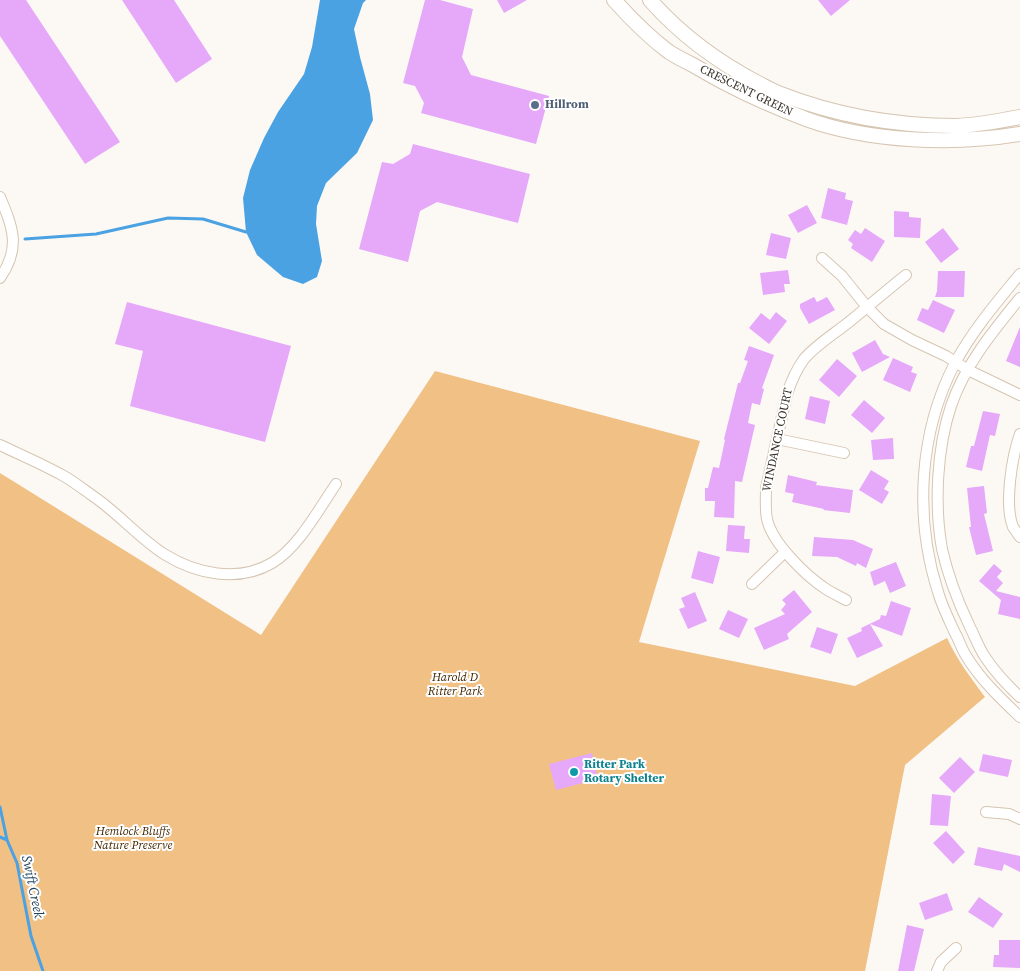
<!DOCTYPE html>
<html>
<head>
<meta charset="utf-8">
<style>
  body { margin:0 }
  canvas { display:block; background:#fcf9f5 }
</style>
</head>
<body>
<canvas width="1020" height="971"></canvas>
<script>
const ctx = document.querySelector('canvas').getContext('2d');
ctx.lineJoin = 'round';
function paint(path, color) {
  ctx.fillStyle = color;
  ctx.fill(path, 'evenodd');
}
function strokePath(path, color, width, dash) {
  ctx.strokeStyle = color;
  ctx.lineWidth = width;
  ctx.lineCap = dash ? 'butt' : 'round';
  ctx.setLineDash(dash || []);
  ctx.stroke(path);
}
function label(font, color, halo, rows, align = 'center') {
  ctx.font = font + ' "Source Serif 4",serif';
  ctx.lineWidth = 4;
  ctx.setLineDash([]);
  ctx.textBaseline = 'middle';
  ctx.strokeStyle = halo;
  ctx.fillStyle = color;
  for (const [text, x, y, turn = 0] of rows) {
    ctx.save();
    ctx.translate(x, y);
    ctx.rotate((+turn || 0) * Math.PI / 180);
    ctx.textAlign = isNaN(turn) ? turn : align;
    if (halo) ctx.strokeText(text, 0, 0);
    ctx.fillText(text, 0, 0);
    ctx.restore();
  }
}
const green = new Path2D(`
  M435,371L700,441L639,642L855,686L947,638C957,660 971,678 985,697L905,765L865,971H0V473L261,635Z`);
const water = new Path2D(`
  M320,0H366L363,3L354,29L360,57L370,94L373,120L357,153L326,183L317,206L316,224L322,261L317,277L303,284L283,277L257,255L246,232L243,198L250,170L264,138L278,112L304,74L312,47Z`);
const stream = new Path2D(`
  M25,239L96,234L168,218L203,219L246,232
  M0,807L7,840L17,863L31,936L43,971
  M0,837L7,840`);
const building = new Path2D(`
  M0,0H26L120,142L85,164L0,36Z
  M122,0H174L212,59L176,83Z
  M425,0H440L473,9L462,57L471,75L549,96L536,144L421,113L424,103L415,86L403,83Z
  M497,0H527L504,13Z
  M818,0H850L831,16Z
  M413,144L530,174L518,223L437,202L420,211L408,262L359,249L382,162L393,164L410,154Z
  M828,188L846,193L845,199L853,201L847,225L821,218Z
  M807,205L817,223L798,233L788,215Z
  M894,211L909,212V217L921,218L920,238L894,237Z
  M865,228L885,241L872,262L851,248L853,244L848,240L855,230L861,234Z
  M943,228L959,249L941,263L925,242Z
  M771,233L791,238L786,259L766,255Z
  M788,270L790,284H784L785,292L763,295L760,273Z
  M938,271H965L964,297H935L937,291Z
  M814,297L817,302L827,297L835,310L809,324L800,308V304Z
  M933,300L955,310L944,333L917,320L922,308L928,310Z
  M127,302L291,346L265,442L130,406L143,351L115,344Z
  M776,312L787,321L769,344L749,328L761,313L770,320Z
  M1020,327V367L1006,361Z
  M875,340L883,354L890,357L862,372L852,353Z
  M749,346L774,355L762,388L764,389L760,405L752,403L748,423L755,425L742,482L735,481L734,518L714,517L715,501H705V488H708L713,467L719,468L725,440L724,439L738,383H740L748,361L744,360Z
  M893,358L913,367L911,372L917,374L910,392L883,380Z
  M837,359L857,376L839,397L819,380Z
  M810,396L830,401L825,424L805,419Z
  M864,400L885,418L872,433L851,415Z
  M983,411L1000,414L995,436L990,435L982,471L966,467L971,446H974Z
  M893,438L894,459L873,460L871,440Z
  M871,470L889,481L884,489L889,492L882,504L859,490Z
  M788,475L817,482L816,485L853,490L850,513L823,510L824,509L792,502L794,494L785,492Z
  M984,486L987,513L984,514L993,551L976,555L969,527H971L967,488Z
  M728,525L745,526L744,539H750L749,553L726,551Z
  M814,537L853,540L873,549L866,568L857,563L856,566L837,557L812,556Z
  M698,551L720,557L713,584L691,578Z
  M896,562L906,586L890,593L885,581L874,586L870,572Z
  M994,564L1002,571L997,577L1003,583L996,591L1020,597V619L998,614L1001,600L979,581Z
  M794,590L812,612L787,634L789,639L764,650L754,628L785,614L781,610L786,604L782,600Z
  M695,592L707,621L688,629L679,609L685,607L681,598Z
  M891,601L911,608L902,636L870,624L883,646L857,658L847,638L862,631L861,628L880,619L881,615L886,616Z
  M728,610L748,619L739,638L719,629Z
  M817,627L838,634L831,654L810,647Z
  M592,753L598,779L556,790L549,764Z
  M983,754L1012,760L1008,777L979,771Z
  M960,757L975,772L954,793L939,778Z
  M932,794L951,796L948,826L930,825Z
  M946,831L965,852L953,864L933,843Z
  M978,847L1020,856V872L1004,864L1002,871L974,865Z
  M947,893L953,910L925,920L919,903Z
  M979,897L1003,914L993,928L968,912Z
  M907,925L924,929L914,971H898Z
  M999,940H1020V968L993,967L994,955H999Z`);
const street = new Path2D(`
  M0,197C13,228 21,248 0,278
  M822,258L842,276L867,307L884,324L912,340L946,356L968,370L1020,395
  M1020,274C997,302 973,330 955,363C919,432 914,517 938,592C942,606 949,620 955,633C959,640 961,647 965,654C979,678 1000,698 1020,717
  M1020,298C993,331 965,365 951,406C937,448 934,505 942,549C948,576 958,602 970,627C975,637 979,648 985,657C995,672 1007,685 1020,697
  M1020,434C1012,456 1004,505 1013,527C1015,530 1018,534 1020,537
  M777,439L844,453
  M0,445C21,455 42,464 62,475C73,481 83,489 93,496C118,513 138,537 164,554C196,574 238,583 272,563C298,548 319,509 336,484
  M752,584L785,552
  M846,600C839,596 832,593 826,589C806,576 772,543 767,519C765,509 766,499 766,488L787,394C791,382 796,370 804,359C816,345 834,334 849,322C869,306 887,290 906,275
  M986,812L1009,814L1020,819
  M937,971L941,962L956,948`);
const secondary = new Path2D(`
  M614,0C631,19 649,37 669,52C677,57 685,61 693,65C705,72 717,79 729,85C754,98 780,109 806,119C869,142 954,145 1020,134
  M650,0C680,34 718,62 758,83C764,86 771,90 778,93C834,115 896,126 956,126C977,125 999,121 1020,117`);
const markers = [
  [535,105,5,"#5c6f8a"],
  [574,772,5,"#0f9aa8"]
];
const streetNames = [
  ["CRESCENT GREEN",746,91,26],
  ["WINDANCE COURT",778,440,-78]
];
const serviceNames = [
  ["Hillrom",545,105]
];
const parkNames = [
  ["Harold D",455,678],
  ["Ritter Park",455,692],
  ["Hemlock Bluffs",133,832],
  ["Nature Preserve",133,846]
];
const cultureNames = [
  ["Ritter Park",584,765],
  ["Rotary Shelter",584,779]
];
const waterNames = [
  ["Swift Creek",32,887,78]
];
paint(green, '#f1c085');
paint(water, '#4ba2e3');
strokePath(stream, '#4ba2e3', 3);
paint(building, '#e6a8f9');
strokePath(street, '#d6c5b1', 12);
strokePath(secondary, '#d6c5b1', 16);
strokePath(street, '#fff', 10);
strokePath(secondary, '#fff', 14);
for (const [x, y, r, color] of markers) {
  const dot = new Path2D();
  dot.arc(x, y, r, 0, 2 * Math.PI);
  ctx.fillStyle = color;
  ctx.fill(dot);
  strokePath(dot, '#fff', 2);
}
label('12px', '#3a332b', '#fff', streetNames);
label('bold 12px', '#4e5e75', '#fff', serviceNames, 'left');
label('italic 12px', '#422802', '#fff', parkNames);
label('bold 12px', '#0d838f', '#fff', cultureNames, 'left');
label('italic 14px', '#20435f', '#fff', waterNames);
</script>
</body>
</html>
